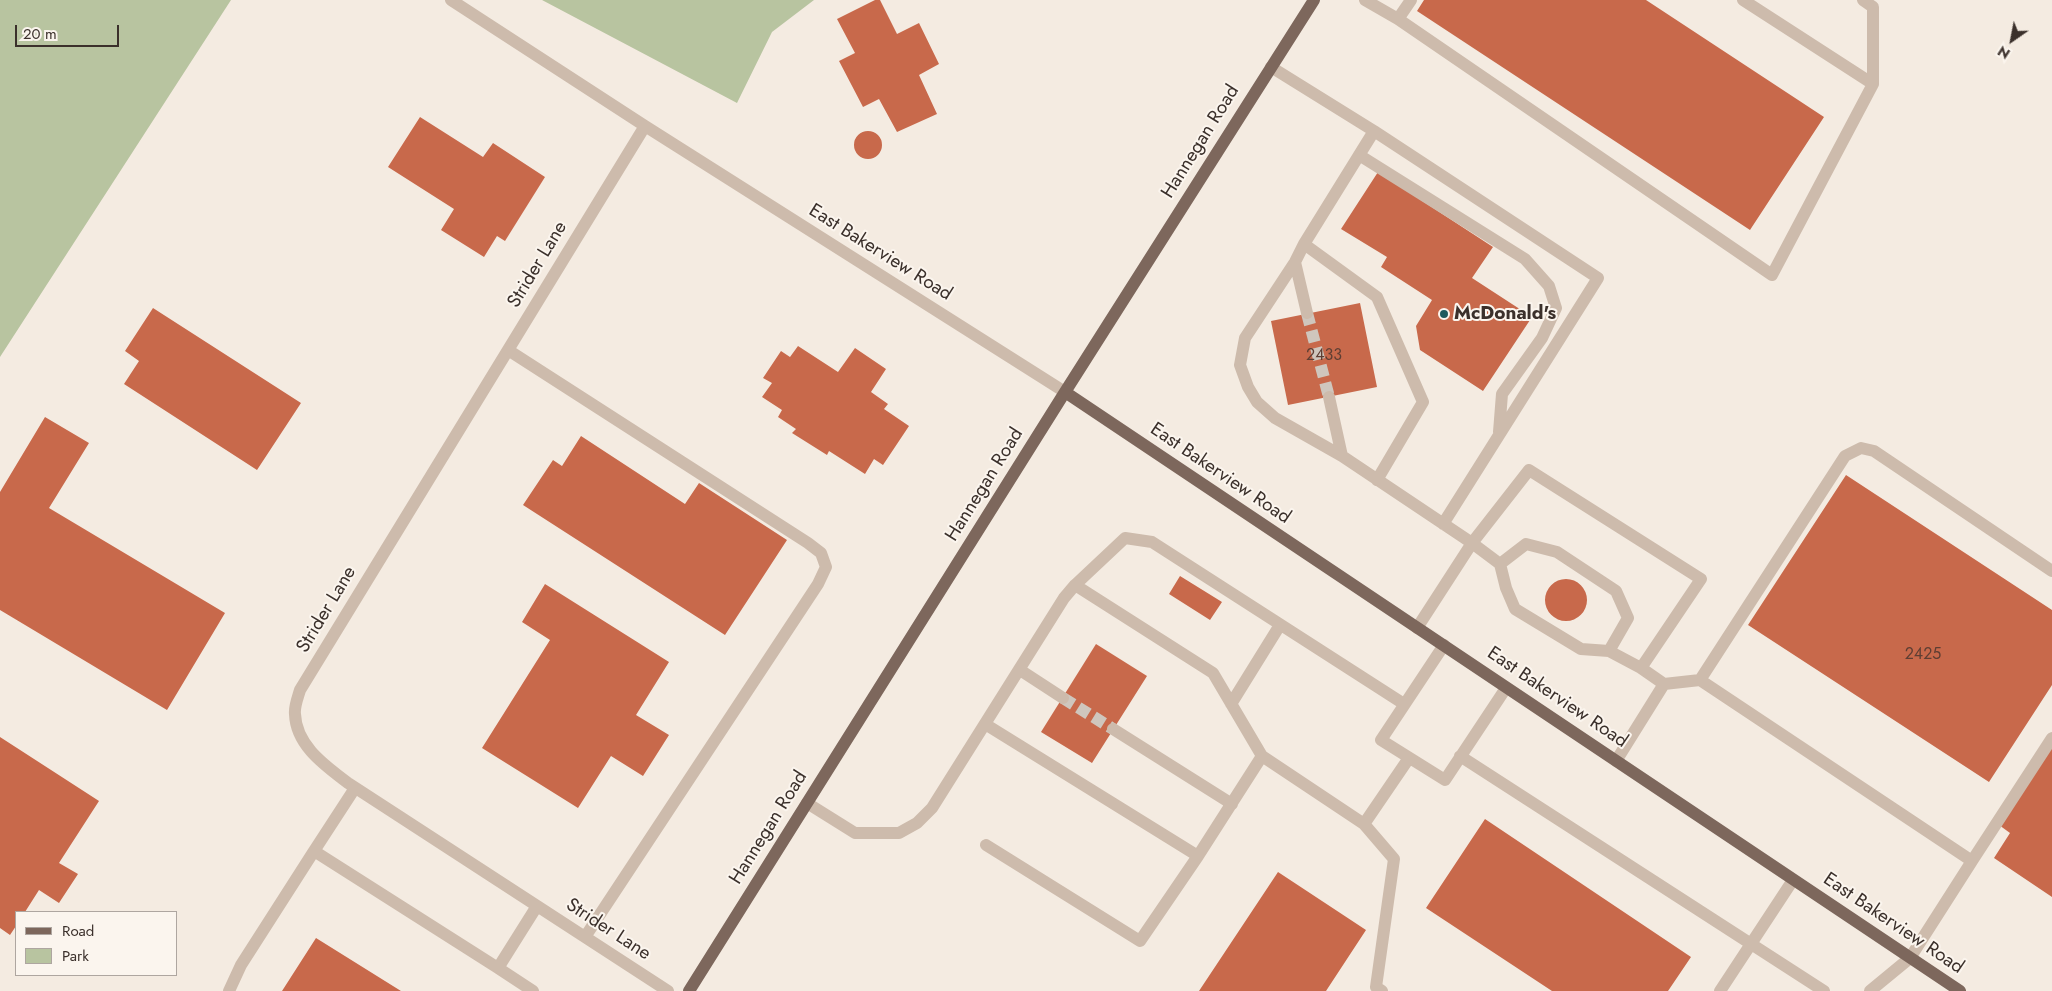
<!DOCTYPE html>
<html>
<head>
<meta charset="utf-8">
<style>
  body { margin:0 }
  #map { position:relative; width:2052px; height:991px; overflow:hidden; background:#f4ebe1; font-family:Jost,sans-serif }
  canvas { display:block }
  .legend { position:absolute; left:15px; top:911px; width:162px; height:65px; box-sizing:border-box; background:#fbf5ee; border:1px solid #aea6a0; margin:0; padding:6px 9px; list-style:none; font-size:15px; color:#3b302b }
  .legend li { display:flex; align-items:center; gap:10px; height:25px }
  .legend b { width:25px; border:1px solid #aea6a0 }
  .north { position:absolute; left:1987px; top:15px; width:50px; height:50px; -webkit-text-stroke:4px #fbf5ee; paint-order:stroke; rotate:213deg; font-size:14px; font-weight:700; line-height:20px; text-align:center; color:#3b302b }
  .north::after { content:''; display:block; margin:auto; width:18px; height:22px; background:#3b302b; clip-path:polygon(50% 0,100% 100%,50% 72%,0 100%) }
  .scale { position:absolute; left:15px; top:25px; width:104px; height:22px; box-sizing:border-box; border:2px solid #3b302b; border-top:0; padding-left:6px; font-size:15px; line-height:18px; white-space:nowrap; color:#3b302b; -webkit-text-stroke:4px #fbf5ee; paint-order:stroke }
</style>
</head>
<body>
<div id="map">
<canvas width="2052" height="991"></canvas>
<ul class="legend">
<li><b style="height:6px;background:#7d675c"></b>Road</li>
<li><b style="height:14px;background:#b8c4a0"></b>Park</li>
</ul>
<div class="north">N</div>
<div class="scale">20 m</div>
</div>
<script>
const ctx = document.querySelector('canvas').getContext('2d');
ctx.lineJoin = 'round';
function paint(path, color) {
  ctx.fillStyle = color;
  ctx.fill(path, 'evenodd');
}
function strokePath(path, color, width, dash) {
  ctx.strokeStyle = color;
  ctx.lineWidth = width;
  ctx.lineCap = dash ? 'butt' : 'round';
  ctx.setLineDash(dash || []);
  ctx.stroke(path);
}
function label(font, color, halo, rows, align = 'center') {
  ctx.font = font + ' Jost,sans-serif';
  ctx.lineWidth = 4;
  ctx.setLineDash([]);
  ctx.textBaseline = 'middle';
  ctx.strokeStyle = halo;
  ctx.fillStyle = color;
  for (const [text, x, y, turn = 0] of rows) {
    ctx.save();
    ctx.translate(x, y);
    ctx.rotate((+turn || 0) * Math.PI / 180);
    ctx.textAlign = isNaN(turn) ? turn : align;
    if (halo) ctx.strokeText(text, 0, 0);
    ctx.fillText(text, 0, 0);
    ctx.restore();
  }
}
const green = new Path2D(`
  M0,0H231L0,357Z
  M542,0H814L772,32L737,103Z`);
const building = new Path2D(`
  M875,0H880L897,34L919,23L939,64L919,75L937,114L897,132L879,99L863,107L839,61L855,53L837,19Z
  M1424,0H1646L1824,117L1750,230L1417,11Z
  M420,117L483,157L493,143L545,177L505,241L497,236L484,257L441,230L454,209L388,167Z
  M854 145a14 14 0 1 1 28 0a14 14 0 1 1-28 0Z
  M1378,172L1493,247L1472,278L1532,317L1483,391L1420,350L1416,326L1432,300L1381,267L1387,257L1341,229Z
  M1360,303L1377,387L1288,405L1271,321Z
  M153,308L301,403L257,470L124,384L139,361L125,351Z
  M798,346L838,372L855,348L886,369L871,392L888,404L884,409L909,426L883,465L874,459L865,474L829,451L827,455L792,433L796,429L778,417L782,410L762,397L772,383L763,378L781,351L790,357Z
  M45,417L89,443L49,508L225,613L167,710L0,610V492Z
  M581,436L685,504L699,483L787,540L725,635L523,505L553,460L562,466Z
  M1846,475L2052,610V685L1989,782L1748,625Z
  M1180,576L1222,602L1210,620L1169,594Z
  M1545 600a21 21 0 1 1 42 0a21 21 0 1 1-42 0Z
  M545,584L669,662L636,715L669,735L643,776L611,756L578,808L482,748L550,640L522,622Z
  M1096,644L1147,676L1092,763L1041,732Z
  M0,737L99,801L59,863L78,874L59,903L39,890L25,912H16V926L10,935L0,928Z
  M2052,744V897L1994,858L2010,833L1999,825Z
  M1485,819L1691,957L1668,991H1552L1426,908Z
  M1278,872L1366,930L1326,991H1199Z
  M316,938L401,991H282Z`);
const minorTunnel = new Path2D(`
  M1307,313L1329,397
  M1063,698L1113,729`);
const minor = new Path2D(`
  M451,0L645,126L1065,392
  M1365,0L1398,19L1411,0
  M1743,0L1873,84
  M1398,19L1772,275L1873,84V7L1863,0
  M1271,67L1374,131L1598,278L1443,524
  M645,126L300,690C298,697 294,707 295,714C296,746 326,766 348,783L668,991
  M1374,131L1304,244L1295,262L1245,338L1240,365L1248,387L1257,402L1275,418L1342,456L1472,543L1417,628
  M1359,155L1525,259L1549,286L1556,308L1542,338L1502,394L1499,432
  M1304,244L1377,297L1423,402L1377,480
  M1295,262L1307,313
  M508,350L808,543L821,553L826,567L818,584L585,937
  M1329,397L1342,456
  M1500,564L1526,544L1557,552L1616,591L1628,618L1609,651
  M1075,585L1125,538L1152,542L1404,704
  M1444,645L1381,740L1445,780L1506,688
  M1020,670L1063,698
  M1700,680L1845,456L1861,448L1874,451L2052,571
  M1664,684L1700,680L1972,861L1910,958L1870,991
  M1231,704L1280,625
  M985,724L1198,856
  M1113,729L1232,804
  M1460,756L1824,991
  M1616,761L1664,684L1641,668L1609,651L1581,649L1515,609L1506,588L1500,564L1472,543L1529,470L1701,579L1641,668
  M355,788L314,851L498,968L537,906
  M807,803L855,833H899L917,823L932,808L1064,598L1075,585L1213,673L1262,756L1364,824L1394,859L1376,987L1382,991
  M1364,824L1409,758
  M986,845L1140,941L1198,856L1262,756
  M1972,861L2052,738
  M498,968L533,991
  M229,991L241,965L314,851
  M1720,991L1793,880`);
const major = new Path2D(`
  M1065,392L1960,991
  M689,991L1065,392L1314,0`);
const markers = [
  [1444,314,5,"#1f5a5e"]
];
const numberNames = [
  ["2433",1324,356],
  ["2425",1923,655]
];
const streetNames = [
  ["Hannegan Road",1201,142,-58],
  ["East Bakerview Road",880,253,32],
  ["Strider Lane",538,265,-59],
  ["East Bakerview Road",1220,474,34],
  ["Hannegan Road",985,485,-58],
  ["Strider Lane",327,610,-59],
  ["East Bakerview Road",1557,698,34],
  ["Hannegan Road",769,828,-58],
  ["East Bakerview Road",1893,924,34],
  ["Strider Lane",608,930,33]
];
const poiNames = [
  ["McDonald's",1454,314]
];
paint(green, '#b8c4a0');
paint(building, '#c8694b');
strokePath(minorTunnel, '#cfc6bd', 12, [12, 6]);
strokePath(minor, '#cdbbac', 12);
strokePath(major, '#7d675c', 12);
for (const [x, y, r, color] of markers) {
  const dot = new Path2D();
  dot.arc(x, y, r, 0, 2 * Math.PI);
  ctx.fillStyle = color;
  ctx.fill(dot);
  strokePath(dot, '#fbf5ee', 2);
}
label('16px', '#5e3e33', null, numberNames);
label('19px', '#3b302b', '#fbf5ee', streetNames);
label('bold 19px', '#3b302b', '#fbf5ee', poiNames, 'left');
</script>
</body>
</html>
